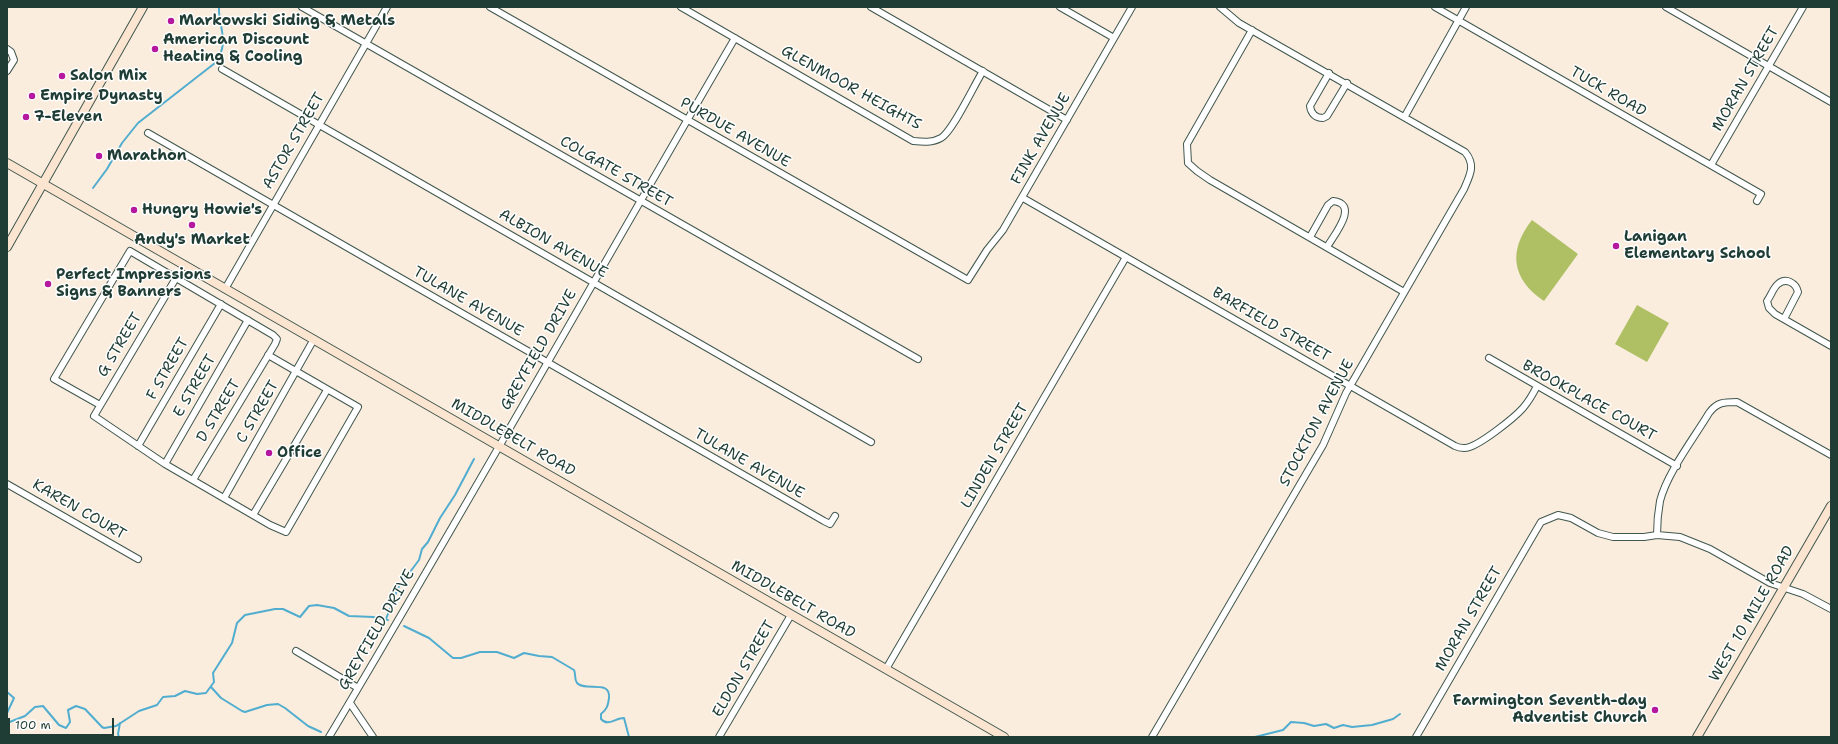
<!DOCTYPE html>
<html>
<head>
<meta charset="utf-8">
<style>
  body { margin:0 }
  #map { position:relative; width:1838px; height:744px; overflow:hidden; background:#faedde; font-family:"Shantell Sans",sans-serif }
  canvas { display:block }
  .frame { position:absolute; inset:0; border:8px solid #1f3d34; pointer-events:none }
  .scale { position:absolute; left:8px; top:718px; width:106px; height:18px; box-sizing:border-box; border:2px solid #1f3d34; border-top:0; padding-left:5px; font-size:12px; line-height:14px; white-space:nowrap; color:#1f3d34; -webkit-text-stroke:3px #fff; paint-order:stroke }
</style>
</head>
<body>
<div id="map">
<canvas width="1838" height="744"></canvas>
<div class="frame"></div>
<div class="scale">100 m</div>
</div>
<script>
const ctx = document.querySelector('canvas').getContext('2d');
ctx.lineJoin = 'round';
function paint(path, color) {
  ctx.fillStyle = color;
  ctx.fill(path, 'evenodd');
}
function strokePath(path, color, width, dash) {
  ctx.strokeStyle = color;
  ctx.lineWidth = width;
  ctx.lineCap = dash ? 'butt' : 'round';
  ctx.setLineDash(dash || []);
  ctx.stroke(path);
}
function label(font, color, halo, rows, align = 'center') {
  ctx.font = font + ' "Shantell Sans",sans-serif';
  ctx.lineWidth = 3;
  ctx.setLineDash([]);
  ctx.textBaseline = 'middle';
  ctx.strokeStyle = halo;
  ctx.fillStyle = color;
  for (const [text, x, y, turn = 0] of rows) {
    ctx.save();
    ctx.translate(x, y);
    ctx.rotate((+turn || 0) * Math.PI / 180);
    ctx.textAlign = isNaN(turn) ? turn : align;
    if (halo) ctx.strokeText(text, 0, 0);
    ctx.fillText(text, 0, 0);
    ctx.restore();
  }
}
const green = new Path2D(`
  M1532,220L1578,254L1544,301C1511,279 1508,250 1532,220Z
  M1637,305L1669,323L1647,362L1615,344Z`);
const stream = new Path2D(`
  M93,188L107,169L122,143L138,123L215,63C231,41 218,28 219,7
  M386,619L398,588L419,560L422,549L428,542L440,518L455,495L474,459
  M404,626L429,638L453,658H461L480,652H497L514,658L524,653L539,656L552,657L574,670C576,674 574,679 577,683C585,692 611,679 609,698C608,706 607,709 601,714V719C608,727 615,718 624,718L629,737
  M211,687L221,698L242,711L245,712L267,705L278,704L285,708L308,726L321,732
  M7,692L14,698L7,713
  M7,723L25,716L35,707L43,706L59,725L66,728L70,722L68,710L76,706L85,709L102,727L104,728L116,726L139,711L157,705L163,697L175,696L185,691L197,694L206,693L214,682L213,673L232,643L237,623L245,615L275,609H283L300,617L309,606L317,605L334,608L349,616L373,617L388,620
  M119,737L118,734L120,723
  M1255,737L1283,730L1291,722L1304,723L1314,726L1326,724L1334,728L1343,725L1352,727L1372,725L1393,719L1400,714`);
const street = new Path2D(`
  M302,7L918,359
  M490,7L968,280L987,250L1003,230L1132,7
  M681,7L913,141C923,142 932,143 941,138C953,131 974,85 983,71
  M871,7L1067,120
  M1060,7L1114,38
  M1435,7L1761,194L1757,201
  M1666,7L1831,102
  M1252,30L1187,144L1188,163L1197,171L1210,180L1404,292
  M7,49L11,52L14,60L7,71
  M222,69L871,442
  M1329,73L1310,106C1311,114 1316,118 1323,118L1327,116L1347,83
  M1405,116L1466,7
  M148,133L824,521L830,524L835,516
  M1711,165L1803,7
  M1023,198L1455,446C1457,447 1461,448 1464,448C1476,449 1515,417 1523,408C1529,401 1533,394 1537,386
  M1310,237L1328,205L1333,201C1360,204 1334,235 1327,247
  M176,278L94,416L165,464L270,525L286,532L358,407L268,355
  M225,289L387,7
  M1784,319L1798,292C1796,283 1786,277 1778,284C1773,288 1771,296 1767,301L1769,308L1775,314L1831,346
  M1489,358L1677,466
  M100,405L54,379L130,251L273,335L277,339L275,344L193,480
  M138,446L221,304
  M165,464L248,320
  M7,484L138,559
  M224,498L314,339
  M253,515L327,390
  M1657,535C1657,523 1658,512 1660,501C1667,473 1694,438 1709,413C1717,402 1724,402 1737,402L1831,455
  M296,651L358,688
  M886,669L1126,257
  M350,703L373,737
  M329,737C467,506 599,271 735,38
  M719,737L791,615
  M1152,737L1323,445L1346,393L1464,189C1470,175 1476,165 1465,152L1239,23L1220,7
  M1416,737L1531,539L1541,522L1558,515L1571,518L1598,533L1613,537H1644L1657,535L1680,537L1710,549L1770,583L1803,594L1831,609`);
const secondary = new Path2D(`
  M7,163L1004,737
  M7,247L143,7
  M1697,737L1831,506`);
const markers = [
  [171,21,4,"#b5179e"],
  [155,49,4,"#b5179e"],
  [62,76,4,"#b5179e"],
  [32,96,4,"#b5179e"],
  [26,117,4,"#b5179e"],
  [99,156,4,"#b5179e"],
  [134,210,4,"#b5179e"],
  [192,225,4,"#b5179e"],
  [1616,246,4,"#b5179e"],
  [48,284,4,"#b5179e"],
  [269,453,4,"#b5179e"],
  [1655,710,4,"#b5179e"]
];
const poiNames = [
  ["Markowski Siding & Metals",179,21],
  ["American Discount",163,40],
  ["Heating & Cooling",163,57],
  ["Salon Mix",70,76],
  ["Empire Dynasty",40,96],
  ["7-Eleven",34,117],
  ["Marathon",107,156],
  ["Hungry Howie's",142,210],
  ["Lanigan",1624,237],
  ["Elementary School",1624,254],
  ["Andy's Market",192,240,"center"],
  ["Perfect Impressions",56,275],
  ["Signs & Banners",56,292],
  ["Office",277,453],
  ["Farmington Seventh-day",1647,701,"right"],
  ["Adventist Church",1647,718,"right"]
];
const streetNames = [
  ["MORAN STREET",1746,79,-60],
  ["GLENMOOR HEIGHTS",851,88,29],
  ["TUCK ROAD",1608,92,30],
  ["PURDUE AVENUE",735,133,30],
  ["FINK AVENUE",1041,139,-60],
  ["ASTOR STREET",294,141,-60],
  ["COLGATE STREET",616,172,30],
  ["ALBION AVENUE",553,244,30],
  ["TULANE AVENUE",468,302,30],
  ["BARFIELD STREET",1271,325,30],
  ["G STREET",120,345,-59],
  ["GREYFIELD DRIVE",539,350,-60],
  ["F STREET",168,369,-60],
  ["E STREET",195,386,-60],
  ["BROOKPLACE COURT",1589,401,29],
  ["D STREET",219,411,-59],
  ["C STREET",258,412,-60],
  ["STOCKTON AVENUE",1317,423,-62],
  ["MIDDLEBELT ROAD",513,438,30],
  ["LINDEN STREET",995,456,-60],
  ["TULANE AVENUE",749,464,30],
  ["KAREN COURT",79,510,30],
  ["MIDDLEBELT ROAD",793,600,30],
  ["WEST 10 MILE ROAD",1752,614,-60],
  ["MORAN STREET",1469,619,-60],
  ["GREYFIELD DRIVE",377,630,-60],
  ["ELDON STREET",744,669,-60]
];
paint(green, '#afc064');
strokePath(stream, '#51adcf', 2);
strokePath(street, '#40574e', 8);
strokePath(secondary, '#40574e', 10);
strokePath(street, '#fff', 6);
strokePath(secondary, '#fce5d0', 8);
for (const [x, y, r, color] of markers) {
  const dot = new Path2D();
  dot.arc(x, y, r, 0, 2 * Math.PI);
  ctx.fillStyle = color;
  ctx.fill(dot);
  strokePath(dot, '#fff', 1.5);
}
label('bold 15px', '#1f3d34', '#fff', poiNames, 'left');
label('15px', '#1f3d34', '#fff', streetNames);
</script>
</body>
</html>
